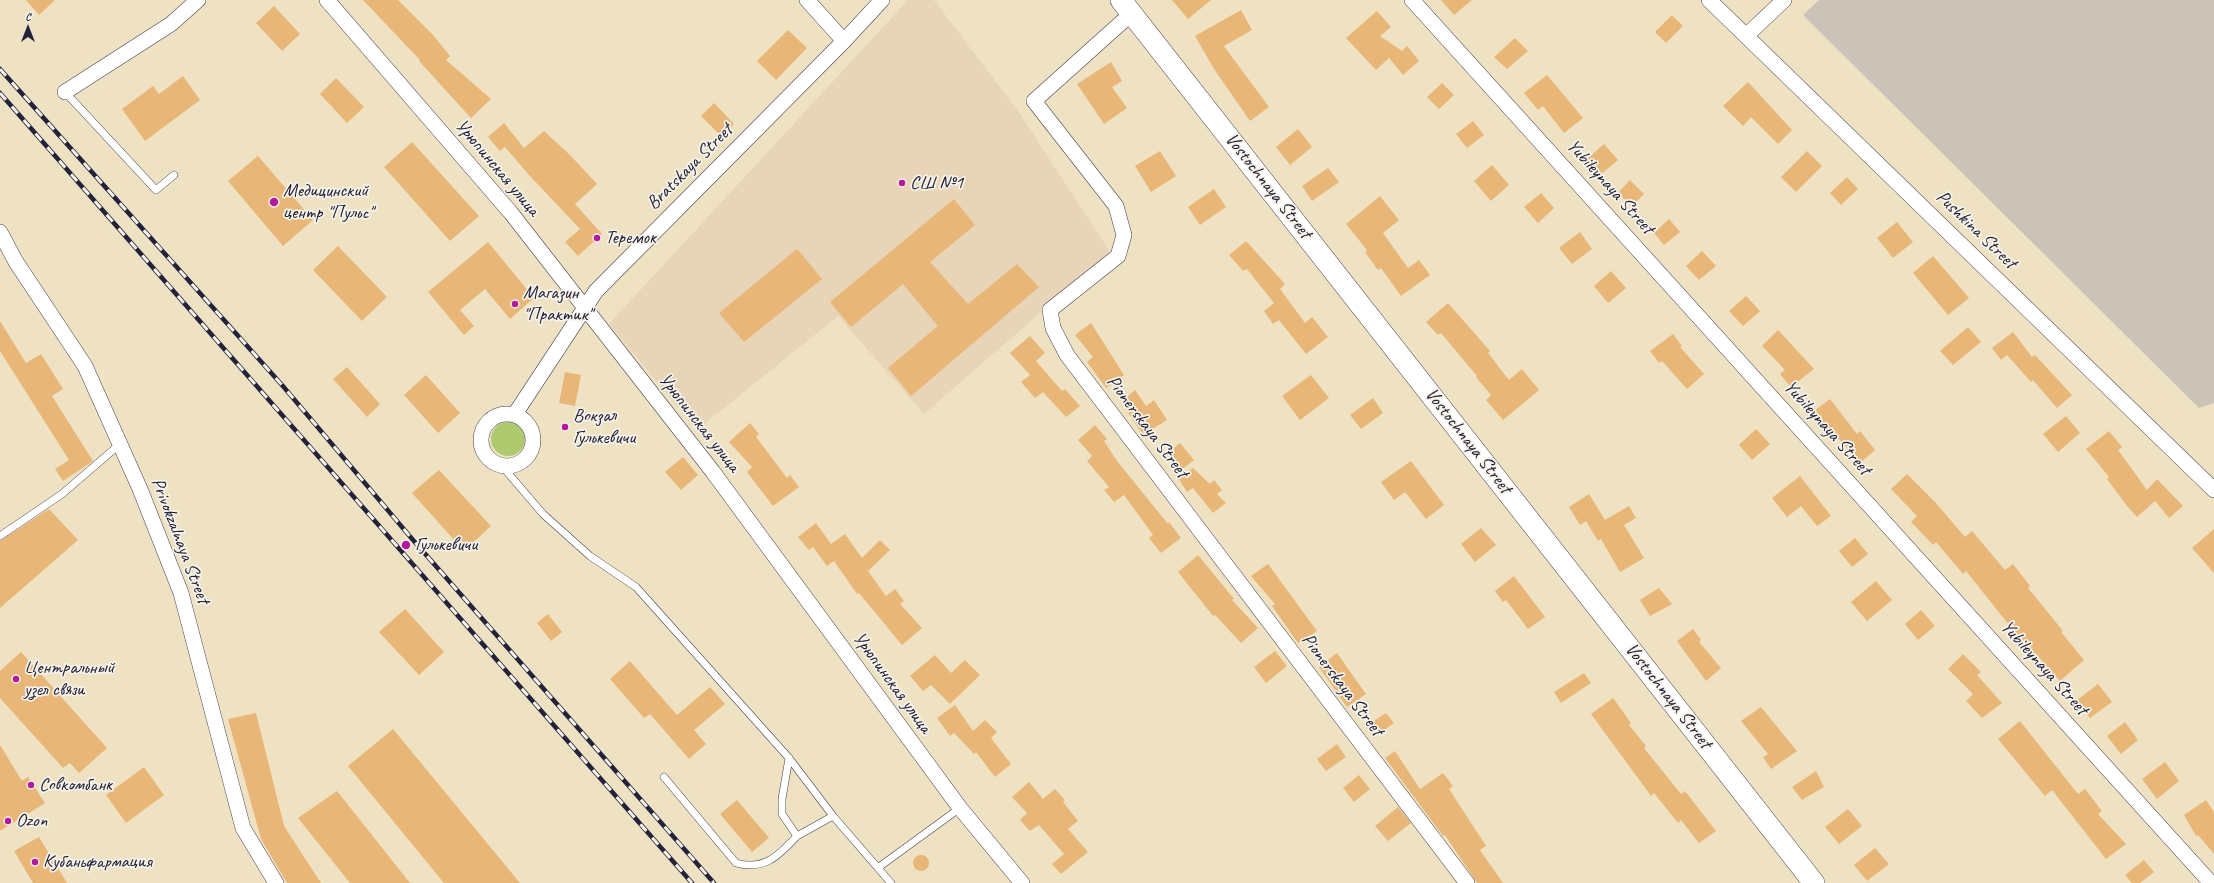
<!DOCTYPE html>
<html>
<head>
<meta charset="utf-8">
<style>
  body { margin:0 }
  #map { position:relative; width:2214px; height:883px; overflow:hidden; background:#eee2c3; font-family:Caveat,sans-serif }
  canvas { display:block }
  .north { position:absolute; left:8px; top:8px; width:40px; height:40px; -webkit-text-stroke:3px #f7f3e8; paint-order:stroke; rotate:0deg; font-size:11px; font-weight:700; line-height:16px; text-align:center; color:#22223b }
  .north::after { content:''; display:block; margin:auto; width:14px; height:18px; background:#22223b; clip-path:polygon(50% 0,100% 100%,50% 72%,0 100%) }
</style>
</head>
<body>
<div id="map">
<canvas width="2214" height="883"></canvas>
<div class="north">С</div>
</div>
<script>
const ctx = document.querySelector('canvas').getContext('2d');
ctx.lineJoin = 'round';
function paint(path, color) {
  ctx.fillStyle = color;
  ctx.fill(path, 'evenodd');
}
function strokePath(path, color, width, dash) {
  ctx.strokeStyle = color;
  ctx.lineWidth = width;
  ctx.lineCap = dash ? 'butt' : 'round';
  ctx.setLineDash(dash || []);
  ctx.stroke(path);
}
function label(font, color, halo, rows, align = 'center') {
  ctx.font = font + ' Caveat,sans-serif';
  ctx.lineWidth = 3.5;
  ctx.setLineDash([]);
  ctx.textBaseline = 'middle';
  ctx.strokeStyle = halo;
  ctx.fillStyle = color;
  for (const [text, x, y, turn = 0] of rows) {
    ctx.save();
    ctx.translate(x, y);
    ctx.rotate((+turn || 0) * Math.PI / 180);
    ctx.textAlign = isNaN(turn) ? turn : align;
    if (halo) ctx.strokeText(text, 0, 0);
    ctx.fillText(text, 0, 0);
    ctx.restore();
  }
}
const built = new Path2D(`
  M908,0H934L1020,114L1110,252L924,414L838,316L697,430L609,324Z`);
const industrial = new Path2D(`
  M1819,0H2214V403L2199,408L1803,15Z`);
const green = new Path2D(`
  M491 439a17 17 0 1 1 34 0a17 17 0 1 1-34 0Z`);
const building = new Path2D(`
  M26,0H55L39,15Z
  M363,0H398L433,35L450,56L446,60L491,99L471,118L419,61L420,60Z
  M1172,0H1211L1188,19Z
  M1441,0H1472L1454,15Z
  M274,6L300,34L282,51L256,23Z
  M1241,10L1252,30L1224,46L1269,107L1250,121L1214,69L1195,36Z
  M1377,11L1391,27L1380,36L1402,51L1407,46L1419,61L1403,75L1389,58L1376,70L1346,38Z
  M1672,15L1683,26L1666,43L1655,32Z
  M788,30L807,48L776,80L757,61Z
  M1515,38L1528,51L1507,69L1494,57Z
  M1111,62L1122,81L1112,87L1127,108L1104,124L1077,84Z
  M1547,75L1583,118L1564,133L1543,106L1538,110L1524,93Z
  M183,76L200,100L145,141L122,109L153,86L159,94Z
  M336,78L364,107L347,123L320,94Z
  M1748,82L1792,130L1778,144L1751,117L1743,126L1723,106Z
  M1442,83L1454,95L1439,109L1427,97Z
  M714,103L734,124L721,136L701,116Z
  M1473,121L1484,135L1467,148L1456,134Z
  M504,123L524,148L544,131L571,156L597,184L575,204L602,234L578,256L565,242L580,229L529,175L505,147L500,151L488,137Z
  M1298,129L1312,147L1290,165L1276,147Z
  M412,142L479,216L450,241L384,167Z
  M1604,144L1618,160L1600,175L1586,160Z
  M1160,151L1176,176L1151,192L1135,166Z
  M1807,151L1822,166L1796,192L1781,177Z
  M258,156L313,220L283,246L228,181Z
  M1492,165L1509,185L1491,201L1474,181Z
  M1328,168L1339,182L1312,201L1302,186Z
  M1847,177L1858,189L1841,205L1830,193Z
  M1630,180L1644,194L1632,206L1618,193Z
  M1214,189L1226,207L1200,225L1188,207Z
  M1541,193L1554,208L1538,223L1524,207Z
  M1380,196L1399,220L1383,233L1408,268L1419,260L1430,275L1401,296L1381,268L1378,270L1365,252L1367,250L1346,224Z
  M954,199L975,225L930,262L968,304L1017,264L1039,287L911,396L888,368L938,326L903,284L851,327L830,302Z
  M1669,219L1680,232L1664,245L1654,233Z
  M1897,222L1913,242L1893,258L1877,238Z
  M1580,232L1592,249L1572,264L1559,248Z
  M1246,241L1285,284L1280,289L1305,323L1312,317L1328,337L1306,354L1279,320L1273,324L1264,311L1274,303L1247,269L1243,271L1229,255Z
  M488,242L534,298L510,319L485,289L460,310L474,326L464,335L428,292Z
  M338,246L387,297L362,321L313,270Z
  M797,249L822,279L744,342L719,313Z
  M1702,251L1716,266L1699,280L1686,266Z
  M1933,256L1969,298L1948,315L1913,273Z
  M1611,271L1626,288L1608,303L1594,286Z
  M1746,296L1760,311L1743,326L1729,311Z
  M1448,303L1490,351L1488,353L1509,380L1522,369L1539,390L1503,420L1486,400L1491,395L1476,377L1477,376L1441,333L1438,335L1426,322Z
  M0,321L26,363L41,354L63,389L52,396L93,461L63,481L55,469L69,460L0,351Z
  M1091,323L1124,375L1106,388L1087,362L1093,357L1075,335Z
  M1968,327L1981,342L1953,365L1940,351Z
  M1778,330L1814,369L1791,387L1780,374L1785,370L1762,346Z
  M2013,332L2032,357L2035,355L2072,395L2057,408L2033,380L2031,382L2007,355L2001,360L1992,348Z
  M1673,334L1682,346L1680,347L1704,374L1687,389L1662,361L1659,363L1650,351Z
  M1030,336L1045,353L1036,361L1062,391L1065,389L1080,406L1066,417L1043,392L1035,398L1021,382L1030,375L1010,353Z
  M347,367L380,404L367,417L333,379Z
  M565,372L581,375L575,406L559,403Z
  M426,375L460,413L438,433L404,395Z
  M1311,375L1329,398L1300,420L1282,396Z
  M1135,390L1146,406L1154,400L1167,420L1143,435L1121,402Z
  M1373,398L1383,413L1361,429L1350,415Z
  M1830,399L1857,434L1860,431L1875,450L1860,463L1833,432L1831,433L1814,411Z
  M2066,416L2080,433L2058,452L2043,434Z
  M750,423L759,434L756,437L787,478L790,475L799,487L773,506L747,472L752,467L729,442Z
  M1095,425L1107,439L1104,441L1117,461L1168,524L1169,522L1181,538L1161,553L1149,538L1153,535L1124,495L1114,502L1104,490L1109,487L1087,461L1092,456L1078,440Z
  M1756,429L1770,444L1752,460L1739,445Z
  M2109,431L2122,447L2118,450L2147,490L2157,479L2183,506L2169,518L2155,501L2137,517L2127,506L2107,479L2109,477L2086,449Z
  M1180,443L1194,460L1181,470L1167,453Z
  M683,457L698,475L681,490L665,472Z
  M1411,461L1444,505L1426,519L1405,492L1394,500L1381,482Z
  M1193,468L1210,484L1214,480L1222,490L1217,494L1226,503L1213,513L1193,488L1187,492L1178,478Z
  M439,470L491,526L464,551L412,493Z
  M1907,474L1935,502L1965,537L1972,531L2005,570L2013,564L2030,586L2028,588L2063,631L2061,632L2084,660L2060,681L2035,653L2033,655L1966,571L1963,574L1936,542L1933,545L1911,522L1917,516L1891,489Z
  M1800,476L1831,516L1817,526L1801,506L1787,517L1772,498Z
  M1589,494L1605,520L1629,506L1636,518L1624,525L1644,558L1620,572L1601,539L1598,541L1586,521L1580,525L1569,507Z
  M49,509L78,540L0,608V541Z
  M816,523L831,544L845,534L862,558L880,540L890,550L868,571L886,596L895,589L904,601L900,604L922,628L902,645L859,593L857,594L834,561L827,566L813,547L809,550L798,537Z
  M1481,528L1496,545L1475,562L1461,544Z
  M2214,529V573L2192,548Z
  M1855,538L1868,554L1852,567L1839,551Z
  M1198,555L1234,599L1232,600L1258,628L1241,643L1215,615L1213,616L1178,572Z
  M1268,564L1317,631L1298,643L1272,606L1275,604L1251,576Z
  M1514,576L1545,617L1528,629L1506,600L1503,602L1495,591Z
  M1876,581L1892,600L1867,621L1851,602Z
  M1659,588L1672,604L1650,616L1640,600Z
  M405,609L444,652L419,675L379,632Z
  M1921,610L1935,626L1918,640L1905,624Z
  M548,614L562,632L551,641L537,623Z
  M1693,629L1701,640L1699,642L1721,668L1706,681L1677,641Z
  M1275,651L1287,666L1266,683L1254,667Z
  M21,652L107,748L79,773L70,763L63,768L0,698V671Z
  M1337,653L1366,694L1347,707L1319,667Z
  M1963,654L1981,672L1977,675L2002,703L1982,718L1966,701L1973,694L1948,669Z
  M935,655L951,673L965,660L980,675L950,704L931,685L923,691L910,676Z
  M630,661L677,715L710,687L725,704L694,730L706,744L689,759L650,714L644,718L610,679Z
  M1584,673L1591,683L1561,703L1554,692Z
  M2098,684L2112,702L2090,718L2076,701Z
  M1613,698L1631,723L1629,725L1646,746L1644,748L1681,794L1685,791L1716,831L1699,843L1681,820L1678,823L1654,793L1651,796L1591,714Z
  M955,705L973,731L985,720L997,732L991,738L1011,764L995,777L976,752L974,754L954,733L950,736L937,718Z
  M1761,707L1797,751L1771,769L1763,757L1768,754L1741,721Z
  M256,713L284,826L321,883H287L261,839L228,719Z
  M1386,713L1394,723L1373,738L1366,726Z
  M2020,721L2078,794L2085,789L2102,811L2098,814L2126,844L2106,859L2052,790L2045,796L1998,739Z
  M2125,722L2138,740L2121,754L2107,736Z
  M393,729L520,883H444L348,766Z
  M1337,744L1346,757L1326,771L1317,759Z
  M0,745L22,781L28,777L45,803L0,831Z
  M1395,751L1420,789L1443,773L1453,786L1449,789L1486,846L1480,850L1503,883H1477L1445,835L1443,836L1385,758Z
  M2165,762L2179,781L2157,799L2142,779Z
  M144,767L164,795L126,823L106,795Z
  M1816,771L1824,787L1802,800L1792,787Z
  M1359,775L1370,789L1354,802L1343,788Z
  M1029,782L1043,799L1055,789L1065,800L1063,802L1078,821L1068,829L1088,852L1061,874L1052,864L1064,854L1039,825L1030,831L1020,820L1027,813L1012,797Z
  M337,791L410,883H350L298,818Z
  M737,800L769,838L752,852L720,814Z
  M2206,800L2214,812V854L2198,835L2196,836L2184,815Z
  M1398,807L1411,823L1388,841L1375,826Z
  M1848,809L1862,826L1839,844L1825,827Z
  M39,837L67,883H33L14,851Z
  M1875,848L1889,864L1867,881L1854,865Z
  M913 863a8 8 0 1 1 16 0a8 8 0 1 1-16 0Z
  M2144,860L2154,872L2140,883H2132L2125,875Z`);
const lane = new Path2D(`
  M65,92L156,190L174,175
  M502,466L543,514L590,556L636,587L789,758L833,816L891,883
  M0,536L62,494L120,444
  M789,758L782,799V814L797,836L833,816
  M664,777L736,863C765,871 779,855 797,836
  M879,867L960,808`);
const street = new Path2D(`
  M327,0L511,213L713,472L960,808L1022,883
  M807,0L844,41
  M1412,0L2211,883
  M1709,0L2214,490
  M1132,13L1034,101L1116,206L1124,235L1118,256L1050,310L1053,328L1067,355L1467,883
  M1747,35L1784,0
  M65,92L171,24L198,0
  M0,232L16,262L85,366L140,489L181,593L243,828L276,883
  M481 440a26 26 0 1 1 52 0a26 26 0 1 1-52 0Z
  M515,414L596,291L844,41L882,0`);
const secondary = new Path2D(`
  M1121,0L1814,883`);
const rail = new Path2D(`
  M0,69L282,385L413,540L714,883
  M0,93L692,883`);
const markers = [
  [902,183,4,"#b5179e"],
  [274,202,5,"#b5179e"],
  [597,238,4,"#b5179e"],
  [515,304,4,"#b5179e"],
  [565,427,4,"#b5179e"],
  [406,545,5,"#b5179e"],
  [16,679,4,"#b5179e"],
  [31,785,4,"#b5179e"],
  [8,821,4,"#b5179e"],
  [35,862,4,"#b5179e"]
];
const streetNames = [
  ["Bratskaya Street",690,167,-45],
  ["Урюпинская улица",497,168,50],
  ["Vostochnaya Street",1268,186,52],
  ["Yubileynaya Street",1610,187,48],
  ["Pushkina Street",1976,230,44],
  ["Урюпинская улица",699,423,52],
  ["Pionerskaya Street",1147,427,53],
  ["Yubileynaya Street",1827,428,48],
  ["Vostochnaya Street",1468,441,52],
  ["Privokzalnaya Street",180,541,69],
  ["Yubileynaya Street",2044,668,48],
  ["Урюпинская улица",892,683,54],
  ["Pionerskaya Street",1342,685,53],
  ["Vostochnaya Street",1668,696,52]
];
const poiNames = [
  ["СШ №1",910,183],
  ["Медицинский",283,191],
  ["центр \"Пульс\"",283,213],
  ["Теремок",605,238],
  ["Магазин",523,293],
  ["\"Практик\"",523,315],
  ["Вокзал",573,416],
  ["Гулькевичи",573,438],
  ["Гулькевичи",415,545],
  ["Центральный",24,668],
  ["узел связи",24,690],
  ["Совкомбанк",39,785],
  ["Ozon",16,821],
  ["Кубаньфармация",43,862]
];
paint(built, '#e8d4b7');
paint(industrial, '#cbc3b8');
paint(green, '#afc96f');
paint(building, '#e8b677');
strokePath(lane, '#413f4f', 8);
strokePath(street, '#413f4f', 16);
strokePath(secondary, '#413f4f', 22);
strokePath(lane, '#fff', 7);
strokePath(street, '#fff', 15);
strokePath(secondary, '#fff', 21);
strokePath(rail, '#22223b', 4.5);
strokePath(rail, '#f7f3e8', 3, [9]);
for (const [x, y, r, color] of markers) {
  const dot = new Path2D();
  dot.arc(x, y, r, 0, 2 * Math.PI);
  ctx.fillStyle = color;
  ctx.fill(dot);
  strokePath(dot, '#f7f3e8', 1.5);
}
label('19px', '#22223b', '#f7f3e8', streetNames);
label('19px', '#22223b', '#f7f3e8', poiNames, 'left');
</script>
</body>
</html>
